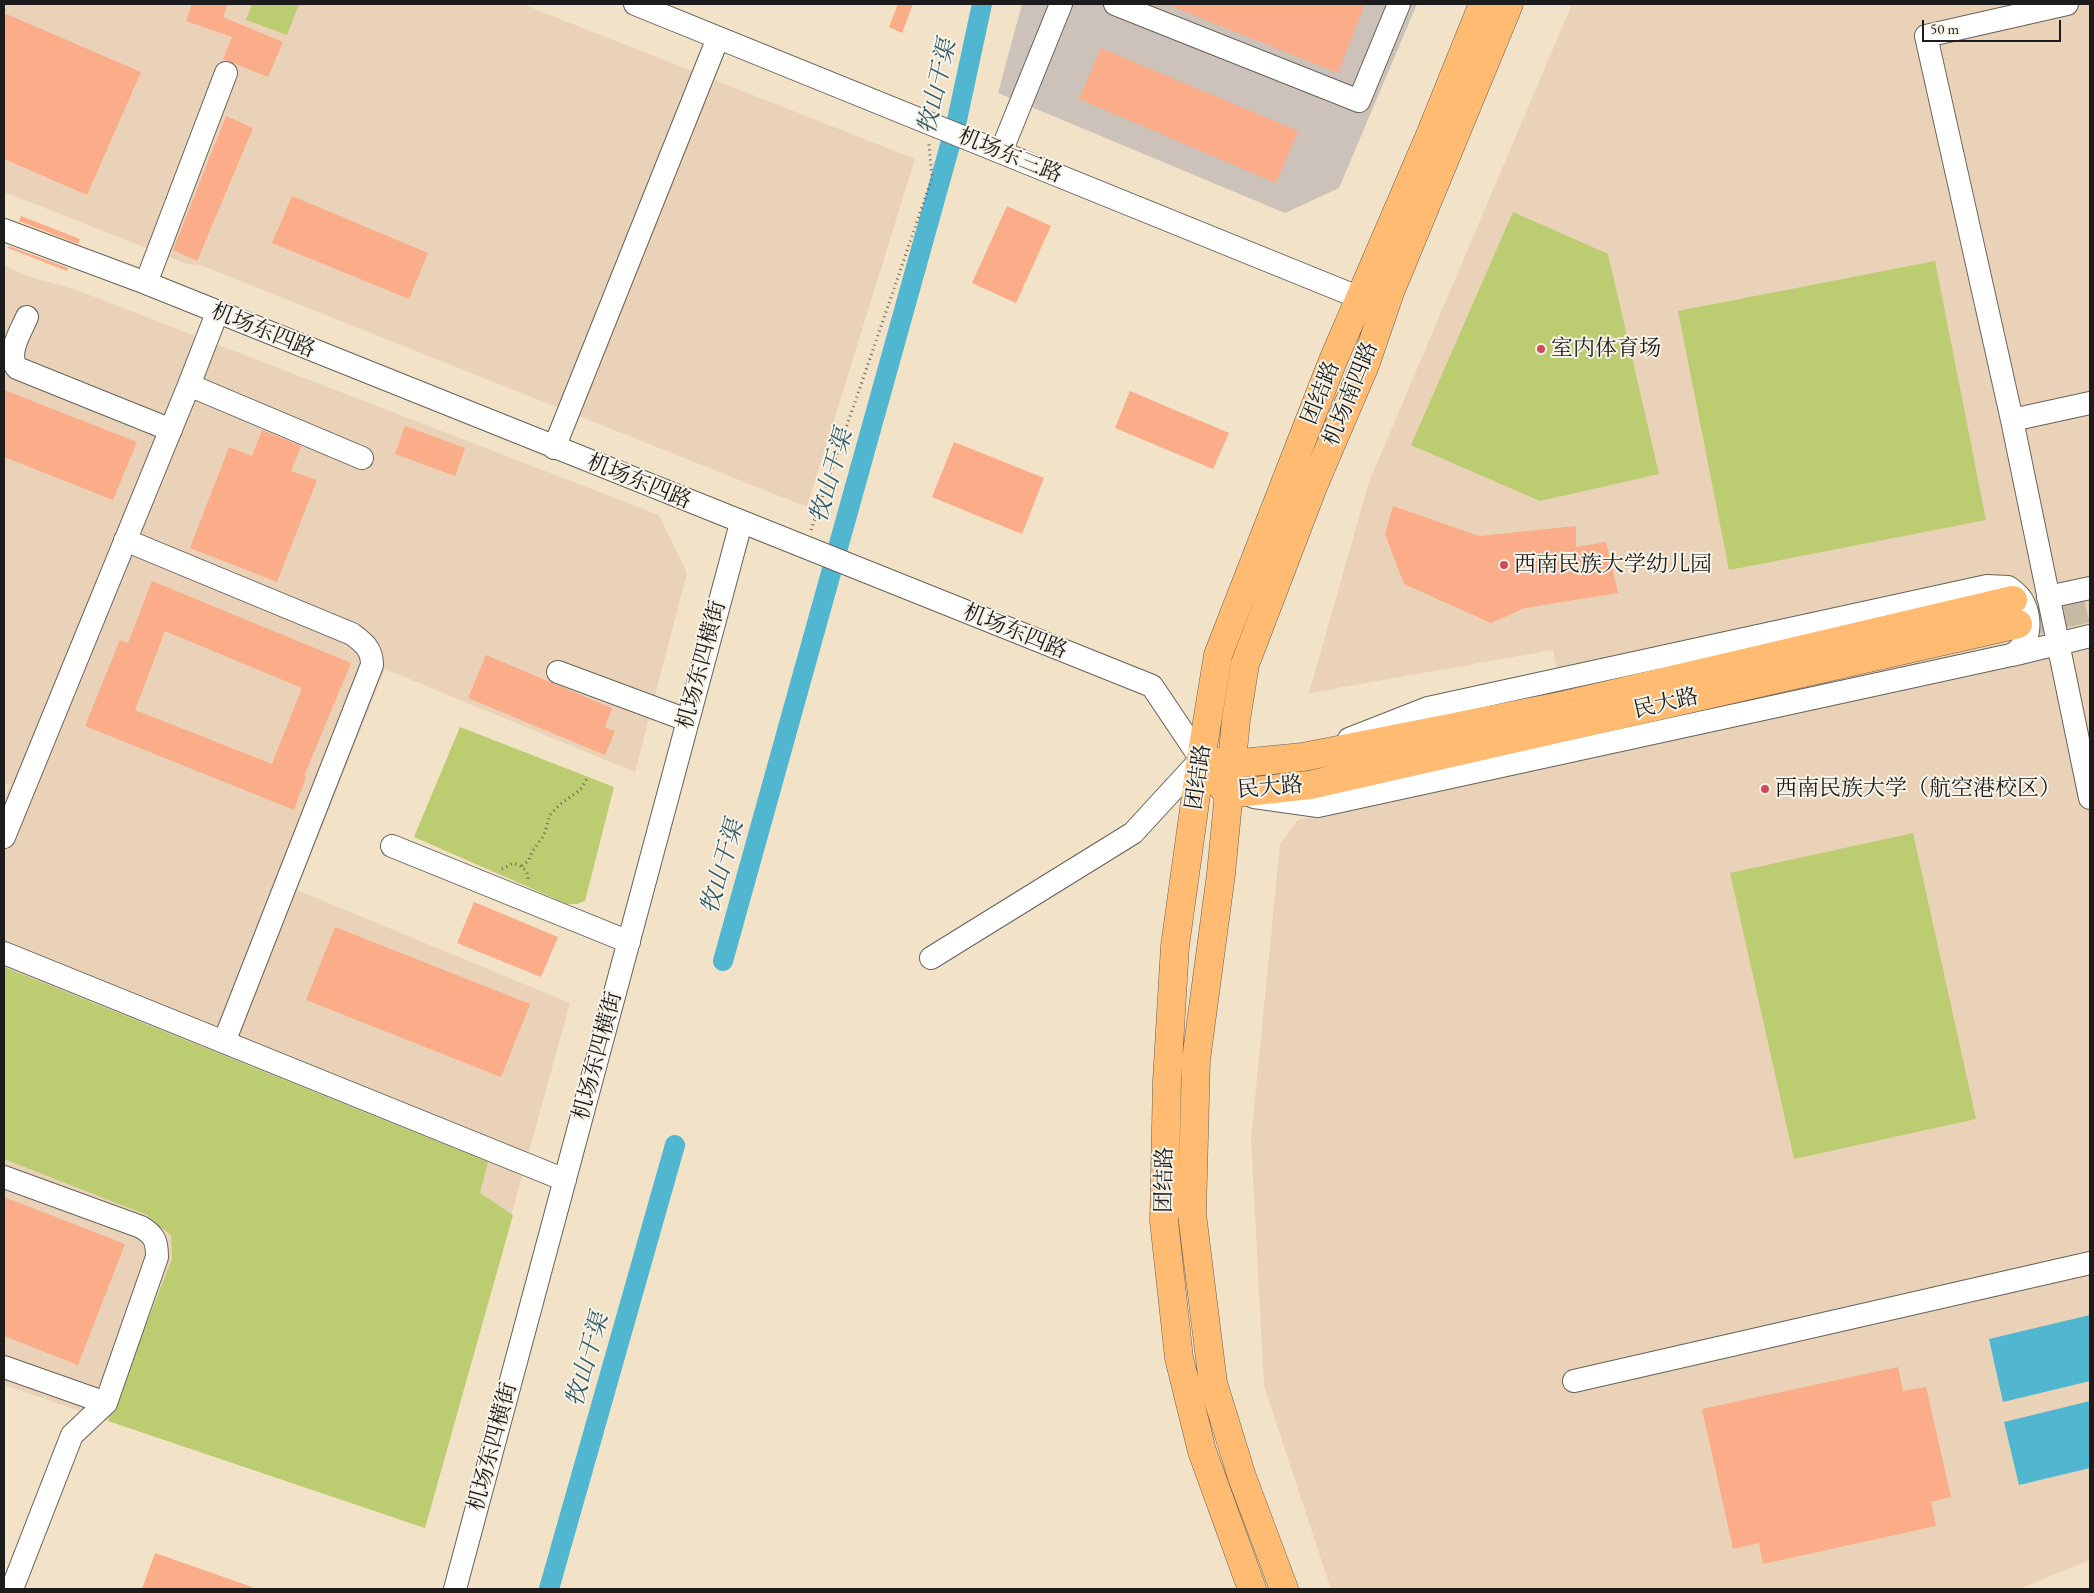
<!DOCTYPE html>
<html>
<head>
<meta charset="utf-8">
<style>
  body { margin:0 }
  #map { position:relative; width:2094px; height:1593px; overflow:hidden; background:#f2e2c7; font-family:"EB Garamond",serif }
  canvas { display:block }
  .frame { position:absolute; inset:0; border:5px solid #1c1c1c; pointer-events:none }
  .scale { position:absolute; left:1922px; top:20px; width:139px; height:22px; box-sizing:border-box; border:2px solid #1c1c1c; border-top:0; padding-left:6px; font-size:15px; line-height:18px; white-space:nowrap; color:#1c1c1c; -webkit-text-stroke:4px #f7f3e8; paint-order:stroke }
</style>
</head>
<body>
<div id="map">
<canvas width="2094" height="1593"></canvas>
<div class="frame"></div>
<div class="scale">50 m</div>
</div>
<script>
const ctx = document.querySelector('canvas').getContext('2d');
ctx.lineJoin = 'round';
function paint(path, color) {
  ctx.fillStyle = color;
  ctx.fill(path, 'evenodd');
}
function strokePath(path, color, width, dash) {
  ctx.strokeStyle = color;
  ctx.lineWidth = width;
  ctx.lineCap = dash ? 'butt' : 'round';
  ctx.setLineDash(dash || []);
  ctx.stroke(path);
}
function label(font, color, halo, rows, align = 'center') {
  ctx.font = font + ' "EB Garamond","Noto Serif SC",serif';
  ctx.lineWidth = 4;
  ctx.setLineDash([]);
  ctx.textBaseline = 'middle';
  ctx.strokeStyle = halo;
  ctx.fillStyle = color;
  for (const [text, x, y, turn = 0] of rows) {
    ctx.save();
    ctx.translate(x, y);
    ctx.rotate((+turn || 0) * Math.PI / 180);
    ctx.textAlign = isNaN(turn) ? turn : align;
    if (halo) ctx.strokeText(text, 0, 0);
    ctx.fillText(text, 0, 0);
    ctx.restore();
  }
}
const built = new Path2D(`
  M4,4H522L915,159L807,507L203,266L187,264L4,192Z
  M1572,4H2090V1560L2019,1589H1331L1264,1386L1251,1139L1280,844L1298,820L1580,757L1562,693L1553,650L1309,693L1369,482Z
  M4,266L33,278L74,289L659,515L687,573L635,772L385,669L297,890L570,1003L425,1528L4,1385V800L10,785L4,782Z`);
const industrial = new Path2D(`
  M1022,4H1417L1339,188L1285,213L998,93Z`);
const green = new Path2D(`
  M252,4H299L287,35L246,20Z
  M1513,212L1608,254L1659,474L1540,501L1411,445Z
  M1935,261L1986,520L1729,570L1678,311Z
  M460,727L614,787L585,901L577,904H567L414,837Z
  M1913,833L1976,1119L1794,1159L1730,873Z
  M4,967L488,1162L480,1193L513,1215L425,1528L108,1421L172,1259L171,1235L147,1215L4,1159Z`);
const water = new Path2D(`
  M2090,1315V1381L2003,1402L1989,1339Z
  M2090,1401V1468L2019,1485L2004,1422Z`);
const canal = new Path2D(`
  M723,961L957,120L982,4
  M549,1589L675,1145`);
const building = new Path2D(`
  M192,4H228L223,17L283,42L268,77L223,59L232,37L186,21Z
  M898,4H913L902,33L889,27Z
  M1166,4H1365L1338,73Z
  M4,13L141,72L87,195L4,159Z
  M1101,48L1298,131L1276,183L1079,99Z
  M226,116L253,128L197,261L173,250Z
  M292,196L428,253L409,299L272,243Z
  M1007,206L1051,226L1016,303L972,283Z
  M21,216L80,239L78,244L19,221Z
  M9,246L68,268L67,271L8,248Z
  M4,390L137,442L113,500L4,457Z
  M1130,391L1229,433L1213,469L1115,428Z
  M405,426L465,448L455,476L395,454Z
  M262,430L301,446L291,471L317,480L277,582L190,548L229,447L252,456Z
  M954,442L1044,478L1022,534L932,497Z
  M1393,506L1479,536L1576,526V547L1606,542L1618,593L1525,608L1491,623L1404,584L1385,534Z
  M152,581L351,663L304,776L306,777L294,810L85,726L120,640L128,643ZM165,631L302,688L272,764L135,710Z
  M486,655L612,708L605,727L615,731L605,755L468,698Z
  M474,902L558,937L541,977L457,943Z
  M335,927L530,1004L501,1077L306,1000Z
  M4,1197L125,1244L78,1365L4,1336Z
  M1898,1367L1903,1391L1926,1387L1951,1497L1931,1502L1936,1526L1763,1564L1759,1543L1733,1549L1702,1409Z
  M155,1553L252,1587L251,1589H142Z`);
const majorTunnel = new Path2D(`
  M2018,624L2090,608`);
const path = new Path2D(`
  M811,530L932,178L929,144
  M522,866L529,860L532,852L544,835L550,815L559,805L580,790L588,777
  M502,869L513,863C521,866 528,869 528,879`);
const minor = new Path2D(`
  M635,4L1375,304
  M1115,4L1359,101L1399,4
  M2067,4L1926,36L2012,420L2090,798
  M1001,152L1061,4
  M4,230L146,283L1152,686L1201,759L1133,833L931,958
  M146,283L226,73
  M27,317C21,331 6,354 17,368L171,430
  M189,385L362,458
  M2012,420L2090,403
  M554,448L718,38
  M125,540L352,634C364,643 372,649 372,665L224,1042
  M2048,597L2090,588
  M2012,655L2090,636
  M558,672L687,720
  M1254,797L1318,806L2011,655C2030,646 2032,622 2024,604C2021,597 2014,591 2008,587L1987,586L1428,708L1349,739
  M4,837L189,385L217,313
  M392,846L629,942
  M4,953L565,1180
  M4,1177L141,1227C155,1235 157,1242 157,1257L106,1403L4,1367
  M1574,1381L2090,1263
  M12,1589L72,1435L106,1403
  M455,1589L741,523`);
const major = new Path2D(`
  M1212,761L1231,764L1303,757L1566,705L2013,600
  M1217,780L1228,794L1310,785L2018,624
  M1252,1589L1202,1451L1179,1358L1164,1221L1167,1080L1175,946L1201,759L1218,655L1332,363L1431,133L1483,4
  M1284,1589L1242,1477L1213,1383L1192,1214L1196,1060L1221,874L1236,720L1245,664L1314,484L1365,365L1390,292L1509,4`);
const markers = [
  [1541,349,5,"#d1495b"],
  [1504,565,5,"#d1495b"],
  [1765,789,5,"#d1495b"]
];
const streetNames = [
  ["机场东三路",1010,156,22],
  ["机场东四路",263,331,22],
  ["团结路",1321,393,-68],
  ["机场南四路",1351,394,-68],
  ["机场东四路",639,482,22],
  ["机场东四路",1015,632,22],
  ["机场东四横街",702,665,-75],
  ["民大路",1666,704,-13],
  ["团结路",1199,777,-82],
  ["民大路",1270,788,-5],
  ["机场东四横街",598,1056,-75],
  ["团结路",1165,1180,-89],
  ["机场东四横街",493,1447,-75]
];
const poiNames = [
  ["室内体育场",1551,349],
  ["西南民族大学幼儿园",1514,565],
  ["西南民族大学（航空港校区）",1775,789]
];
const waterNames = [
  ["牧山干渠",938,87,-77],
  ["牧山干渠",832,476,-74],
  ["牧山干渠",723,867,-74],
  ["牧山干渠",588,1360,-74]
];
paint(built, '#ead2b8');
paint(industrial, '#ccc2b9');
paint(green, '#bbcd70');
paint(water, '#51b6cf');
strokePath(canal, '#51b6cf', 20);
paint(building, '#fbac88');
strokePath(majorTunnel, '#c7baa5', 28, [28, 14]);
strokePath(minor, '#676158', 24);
strokePath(major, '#676158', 29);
strokePath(path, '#676158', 3, [1, 4]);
strokePath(minor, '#fff', 22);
strokePath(major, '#febb71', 28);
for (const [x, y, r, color] of markers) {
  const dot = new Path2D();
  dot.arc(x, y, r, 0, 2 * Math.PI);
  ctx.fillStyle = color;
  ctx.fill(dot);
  strokePath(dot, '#f7f3e8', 2);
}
label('22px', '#1c1c1c', '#f7f3e8', streetNames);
label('22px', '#1c1c1c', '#f7f3e8', poiNames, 'left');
label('italic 24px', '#315a64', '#f7f3e8', waterNames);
</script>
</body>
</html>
